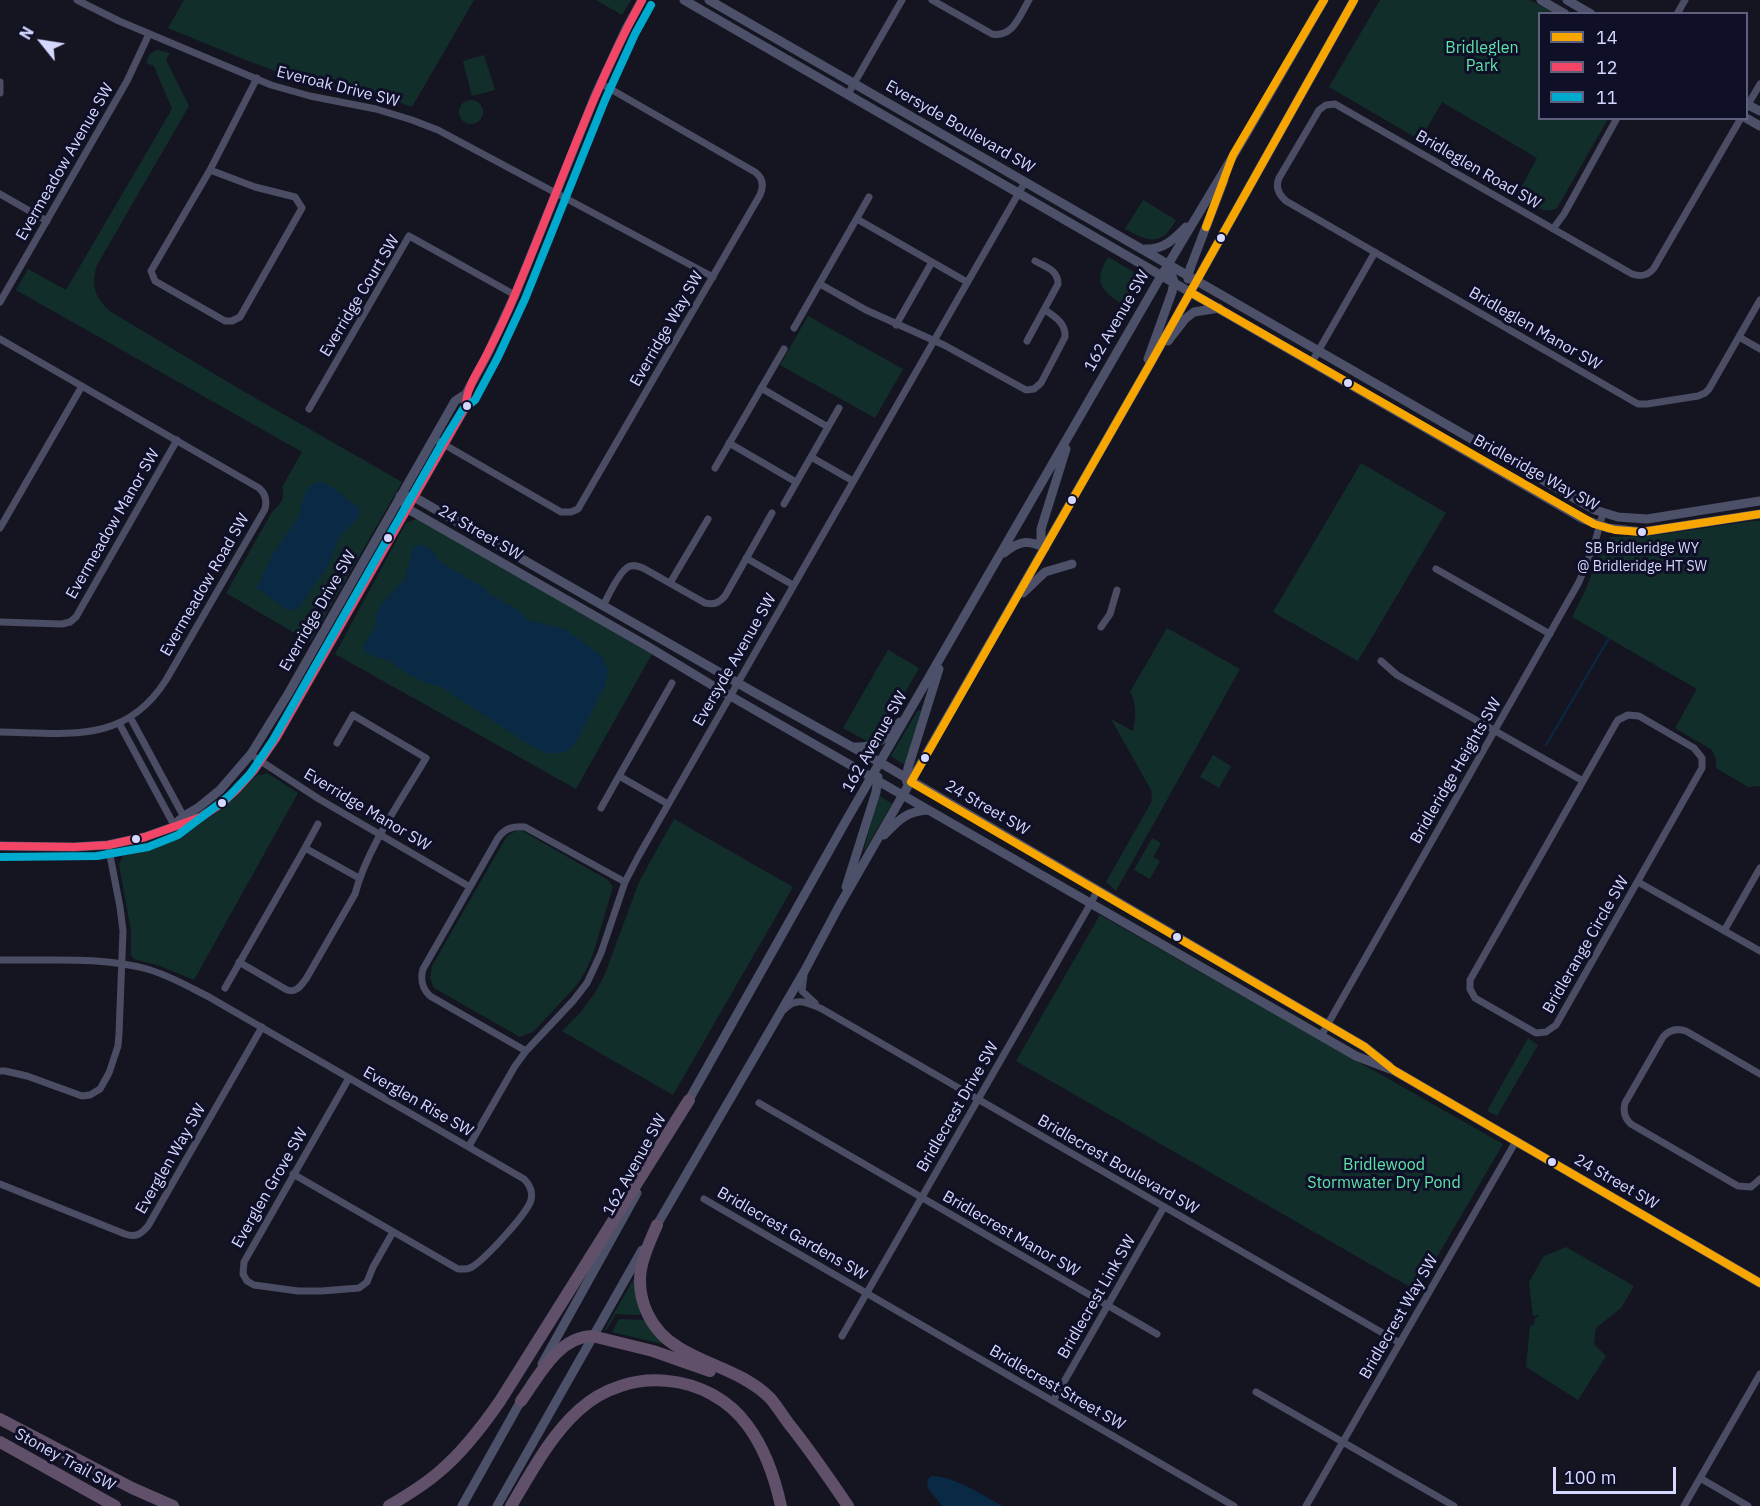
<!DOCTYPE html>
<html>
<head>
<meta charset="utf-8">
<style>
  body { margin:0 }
  #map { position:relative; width:1760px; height:1506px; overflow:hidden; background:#151522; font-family:"IBM Plex Sans",sans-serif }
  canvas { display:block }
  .legend { position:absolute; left:1538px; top:12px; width:210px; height:108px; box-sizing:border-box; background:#0f0f28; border:2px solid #5f607e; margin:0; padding:8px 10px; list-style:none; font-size:18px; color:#d6d9ff }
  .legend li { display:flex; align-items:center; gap:12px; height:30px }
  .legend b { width:30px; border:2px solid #5f607e }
  .north { position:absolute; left:12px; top:12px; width:60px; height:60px; -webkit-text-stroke:4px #0f0f28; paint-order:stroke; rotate:300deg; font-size:16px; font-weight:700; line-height:24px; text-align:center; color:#d6d9ff }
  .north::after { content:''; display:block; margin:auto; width:21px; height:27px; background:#d6d9ff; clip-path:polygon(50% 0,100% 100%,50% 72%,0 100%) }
  .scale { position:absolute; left:1553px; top:1467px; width:123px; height:27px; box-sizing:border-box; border:3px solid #d6d9ff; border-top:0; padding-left:8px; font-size:18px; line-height:21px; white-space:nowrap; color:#d6d9ff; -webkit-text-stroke:4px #0f0f28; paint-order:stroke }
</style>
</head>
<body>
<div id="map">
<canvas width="1760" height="1506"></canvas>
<ul class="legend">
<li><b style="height:8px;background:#f7a600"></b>14</li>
<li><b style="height:8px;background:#f34667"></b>12</li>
<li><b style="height:8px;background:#00a9ce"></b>11</li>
</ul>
<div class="north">N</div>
<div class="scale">100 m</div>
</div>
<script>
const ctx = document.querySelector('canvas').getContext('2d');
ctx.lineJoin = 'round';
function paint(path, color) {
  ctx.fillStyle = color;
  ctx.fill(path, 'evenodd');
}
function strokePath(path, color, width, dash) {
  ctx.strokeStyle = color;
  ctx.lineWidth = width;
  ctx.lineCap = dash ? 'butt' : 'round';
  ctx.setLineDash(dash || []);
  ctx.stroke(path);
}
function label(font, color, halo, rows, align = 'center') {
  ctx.font = font + ' "IBM Plex Sans",sans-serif';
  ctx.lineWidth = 6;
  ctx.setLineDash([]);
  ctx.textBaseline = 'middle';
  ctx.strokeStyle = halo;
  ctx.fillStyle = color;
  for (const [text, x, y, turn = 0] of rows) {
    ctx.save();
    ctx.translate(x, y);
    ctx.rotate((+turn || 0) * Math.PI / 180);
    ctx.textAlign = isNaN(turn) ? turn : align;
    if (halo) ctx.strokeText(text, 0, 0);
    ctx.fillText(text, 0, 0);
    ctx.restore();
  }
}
const green = new Path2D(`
  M184,0H474L412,107C379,93 343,92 309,82C261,68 215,47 168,28Z
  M596,0H631L622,15Z
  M1380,0H1530L1555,13L1540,14V118L1608,119L1557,208C1543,216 1529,202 1517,195L1537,158L1442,102L1420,140L1329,87Z
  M157,50L170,53L166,60L189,106L97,265C90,286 96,299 111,312L248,394L402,482L310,642L226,593L272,512C280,505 286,498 282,487L302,452L16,290L28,269L66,290L172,109L154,66L146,63L150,54Z
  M484,55L495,90L472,96L463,61Z
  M459 112a12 12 0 1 1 24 0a12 12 0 1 1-24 0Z
  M1143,200L1176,220C1161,247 1149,242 1125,229Z
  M1108,257L1141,276L1142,280L1125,306C1102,291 1092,283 1108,257Z
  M808,316L903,369L875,418L780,365Z
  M1361,463L1446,513L1358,661L1273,612Z
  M416,519L421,520L652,654L576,789L335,654L406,523Z
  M1752,521H1760V786L1748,787L1716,768V759L1712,750L1675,728L1697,689L1572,617L1586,589L1603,542L1611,537L1651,536Z
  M1167,628L1240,669L1116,891L1106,882L1152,801L1151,790L1111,719L1133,731C1136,718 1137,703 1130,692Z
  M888,650L919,668L895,710L872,739L867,741L843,728Z
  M918,710L921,711L905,763L903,764L891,756Z
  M1213,755L1231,766L1219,788L1200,777Z
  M267,773L298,793L194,980L160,966L134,959L131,955V931L119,864L124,854C163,842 200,828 231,801C240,795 249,780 258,775C259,775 266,774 267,773Z
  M880,796L892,804L863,853L878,797Z
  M674,819L793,887L673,1095L562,1031L580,1013L595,993L605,974L639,882Z
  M519,829L608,880L613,887L593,954L586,970L577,985L533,1032L520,1037L434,988L430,978L432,966L507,836Z
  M1152,838L1161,843L1153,857L1160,861L1150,879L1134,870Z
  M1100,915L1503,1144L1417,1291L1016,1061Z
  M1528,1038L1538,1045L1497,1116L1487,1111Z
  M1566,1247L1634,1286L1621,1308L1596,1328L1594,1344L1606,1356L1578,1400L1526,1367L1530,1326L1534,1325L1535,1319L1540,1315L1533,1316L1529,1282L1544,1256Z
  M636,1275L641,1313L639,1315L616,1314L606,1330L605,1329Z
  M619,1319L645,1320L654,1334L663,1344L612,1332Z`);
const water = new Path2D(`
  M318,482C334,484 345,499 359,507L360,516L349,528L339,537L328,566L297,610L285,609L257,588L273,553L298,518L306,491L311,485Z
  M418,545L426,546L433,552L440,562L481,586L491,595L517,609L528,620L565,629L577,638L602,656L608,672L605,686L576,743L568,751L559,753H545L525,742L441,687L426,683L406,673L389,661L365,653L363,647L375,627L376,614L382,603L405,579L413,547Z
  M931,1476C952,1475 984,1496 1003,1506H942L927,1487L928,1479Z`);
const stream = new Path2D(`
  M1546,745L1609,638`);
const street = new Path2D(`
  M77,0L119,21L271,85L310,96L376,109L412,120L438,130L713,277
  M932,0L992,34C1013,38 1020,15 1029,0
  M1677,14L1685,0
  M0,82V93
  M848,94L902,0
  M1746,108L1760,84
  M1741,118L1654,268C1648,276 1641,277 1632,274L1335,104L1326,105L1319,110L1279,178C1275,187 1278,194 1286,201L1638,404H1647L1698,396L1705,393L1709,389L1760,300
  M210,170L255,187L295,197L302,208L240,317L232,321H225L155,281L151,271Z
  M210,170L257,78
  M0,194L47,221
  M857,219L967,282
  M1553,229L1564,214L1617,118
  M820,284L866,310L944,345L1026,390L1034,389L1041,383L1065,337C1066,323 1055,317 1045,310
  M0,302L127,81L149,34
  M896,325L932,262
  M794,328L869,197
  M1739,337L1760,349
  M0,339L259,488C266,494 267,501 265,509L166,680C125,745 67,733 0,732
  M1027,341L1058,284C1058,270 1046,267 1035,261
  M1312,362L1375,252
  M761,388L828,427
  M309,409L409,236L515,295
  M433,438L561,512H571L578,509L760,195C764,186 763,178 755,172L600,83
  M729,443L796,482
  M811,457L853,481
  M715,468L784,349
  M784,504L839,408
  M0,528L82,386
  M746,558L793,585
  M1436,569L1550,634
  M670,583L708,519
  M603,606C608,596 619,572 628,567C633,564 638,566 643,568L705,603C714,605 719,603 725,596L772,513
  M0,622L62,624L70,622L76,617L177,440
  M1101,627L1110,614L1117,590
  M1381,661L1397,675L1583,781
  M1628,715L1639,716L1694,748L1702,758V768L1556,1025L1546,1032L1536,1033L1475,998L1470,989V980L1616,723L1618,720Z
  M130,717L185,819
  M119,723L174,825
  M256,758L319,799L470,887
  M668,804L619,776L672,683
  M601,808L619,776
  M305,848L318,824
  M1638,882L1760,951
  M1724,931L1760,868
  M0,960C48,961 100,956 147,969C169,975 189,987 209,997L524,1179C530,1185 533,1192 531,1200C527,1214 485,1259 472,1267C467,1270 463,1269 458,1269L293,1174
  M239,962L287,990C297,993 301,985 306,979L355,894C367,848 402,799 426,758L353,715L337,743
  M804,975L802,991L815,1003
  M225,988L305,848L359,878
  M785,1009C797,996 808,1003 822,1009L1400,1343
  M1321,1036L1579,582L1595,542L1603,513
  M526,1051L430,996C422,988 420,980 423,969L498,838C505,828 513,826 525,827L625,882
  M0,1071H5L27,1076L82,1096L90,1095L100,1089L109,1073L118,1046L119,1034L123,931L120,907L108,845
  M1760,1074L1686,1031C1677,1028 1669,1030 1663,1037L1625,1103C1623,1111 1624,1118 1631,1124L1738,1186L1751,1187L1760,1179
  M349,1078L244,1262L243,1274L247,1281L254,1285L298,1291H322L359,1288L367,1282L373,1267L393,1232
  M759,1103L1157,1334
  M469,1146L515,1066L526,1051L573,1001L587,983L601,953L625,882L638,857L1025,182
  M0,1184L125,1234C136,1238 141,1234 148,1226L262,1027
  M704,1199L1234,1506
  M842,1336L1091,903L1097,891
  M1256,1392L1454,1506
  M1053,1401L1164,1207
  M1700,1478L1748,1506
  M1306,1506L1516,1141
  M1684,1506L1760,1374`);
const secondary = new Path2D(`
  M684,0L1583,519L1608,528L1642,532L1760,514
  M709,0L1595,510L1618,517L1647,519L1760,501
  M1541,0L1565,14
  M1567,0L1591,14
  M1746,104L1760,111
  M1746,118L1760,126
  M1145,249C1164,250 1174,239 1186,227
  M1188,279V275L1191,266L1224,180
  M1168,341L1185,319L1194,312L1219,308
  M1148,359L1172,292L1174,282L1168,264
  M400,496L408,509L647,646L720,690L1356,1056L1395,1071L1760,1283
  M400,496L414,497L757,694L881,763L1365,1047L1389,1066
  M1045,548L1041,540V529L1066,449
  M1004,553C1019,541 1028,539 1045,548
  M1023,593L1045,572L1072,564
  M855,747C878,748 885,738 900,722
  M907,782L906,779L908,768L939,669
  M174,825L184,816L199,807L220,790L251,754L288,694L455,401L466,394L488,353L515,295L595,96L626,29L642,0
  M884,835C899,820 905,812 927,810
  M0,846L74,847L108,845L145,837L201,817L222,803L237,789L254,770L276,738L466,406V394
  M846,887L876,792L878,777
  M686,1105L847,819L1157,283L1245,136L1324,0
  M654,1230L805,970L838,908L1150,364L1354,0
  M542,1364L637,1193
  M462,1506L523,1397
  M497,1506L642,1250`);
const highway = new Path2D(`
  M657,1225C651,1239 644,1253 641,1269C636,1300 651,1331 678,1347C708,1366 744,1372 770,1398C777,1406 783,1416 789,1424C810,1450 829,1478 848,1506
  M521,1401C539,1376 558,1337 592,1336L653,1351L710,1371
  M0,1419L132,1488L173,1506
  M0,1442L115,1506
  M389,1506C406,1496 424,1485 439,1472C463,1452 482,1427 500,1401L689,1100
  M511,1506C531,1473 550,1436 579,1410C628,1365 709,1372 748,1426C765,1449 775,1479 781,1506`);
const bus1 = new Path2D(`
  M1354,0L1150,364L911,782L1365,1047L1395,1071L1760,1283
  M1206,227L1233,155L1324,0
  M1190,292L1594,524L1615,530L1642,532L1760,514`);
const bus2 = new Path2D(`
  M0,846L74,847L108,845L145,837L201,817L222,803L237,789L254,770L276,738L466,406C466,386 480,370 488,352C498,333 507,314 515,294C557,196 590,94 642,0`);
const bus3 = new Path2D(`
  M0,857L97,856L148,847L178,835L228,797L250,774L273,740L442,443L463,409L475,400L498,357L525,299L605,100L635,34L651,5`);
const markers = [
  [1221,238,5,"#d6d9ff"],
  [1348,383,5,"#d6d9ff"],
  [467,406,5,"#d6d9ff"],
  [1072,500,5,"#d6d9ff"],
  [1642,532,5,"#d6d9ff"],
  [388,538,5,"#d6d9ff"],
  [925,758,5,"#d6d9ff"],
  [222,803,5,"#d6d9ff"],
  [136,839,5,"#d6d9ff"],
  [1177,937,5,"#d6d9ff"],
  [1552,1162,5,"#d6d9ff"]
];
const busNames = [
  ["SB Bridleridge WY",1642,549],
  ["@ Bridleridge HT SW",1642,567]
];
const parkNames = [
  ["Bridleglen",1482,48],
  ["Park",1482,66],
  ["Bridlewood",1384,1165],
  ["Stormwater Dry Pond",1384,1183]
];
const streetNames = [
  ["Everoak Drive SW",338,87,14],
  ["Eversyde Boulevard SW",960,127,30],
  ["Evermeadow Avenue SW",65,162,-60],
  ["Bridleglen Road SW",1478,170,30],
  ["Everridge Court SW",360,296,-59],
  ["162 Avenue SW",1117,321,-60],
  ["Everridge Way SW",667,329,-60],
  ["Bridleglen Manor SW",1535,329,30],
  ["Bridleridge Way SW",1536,473,29],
  ["Evermeadow Manor SW",113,524,-60],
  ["24 Street SW",480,533,30],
  ["Evermeadow Road SW",205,585,-60],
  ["Everridge Drive SW",318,611,-60],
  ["Eversyde Avenue SW",735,660,-60],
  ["162 Avenue SW",875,742,-60],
  ["Bridleridge Heights SW",1456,771,-60],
  ["24 Street SW",987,808,30],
  ["Everridge Manor SW",367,810,31],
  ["Bridlerange Circle SW",1586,945,-60],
  ["Everglen Rise SW",418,1102,30],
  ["Bridlecrest Drive SW",958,1107,-60],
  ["Everglen Way SW",171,1159,-60],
  ["162 Avenue SW",635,1165,-61],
  ["Bridlecrest Boulevard SW",1118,1165,30],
  ["24 Street SW",1616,1182,30],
  ["Everglen Grove SW",270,1188,-60],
  ["Bridlecrest Gardens SW",792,1234,30],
  ["Bridlecrest Manor SW",1011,1234,30],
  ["Bridlecrest Link SW",1097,1297,-60],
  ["Bridlecrest Way SW",1399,1317,-60],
  ["Bridlecrest Street SW",1057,1388,30],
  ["Stoney Trail SW",65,1460,29]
];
paint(green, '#122e2a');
paint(water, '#0a2944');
strokePath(stream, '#0a2944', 2);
strokePath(street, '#4a4d63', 7);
strokePath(secondary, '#4c5069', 9);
strokePath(highway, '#605069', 12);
strokePath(bus1, '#f7a600', 8);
strokePath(bus2, '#f34667', 8);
strokePath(bus3, '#00a9ce', 8);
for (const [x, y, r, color] of markers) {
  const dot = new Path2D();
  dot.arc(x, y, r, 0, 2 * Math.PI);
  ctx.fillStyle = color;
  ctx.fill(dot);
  strokePath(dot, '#0f0f28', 2);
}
label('14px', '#d6d9ff', '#0f0f28', busNames);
label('16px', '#5ee3a8', '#0f0f28', parkNames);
label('16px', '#d6d9ff', '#0f0f28', streetNames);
</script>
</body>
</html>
